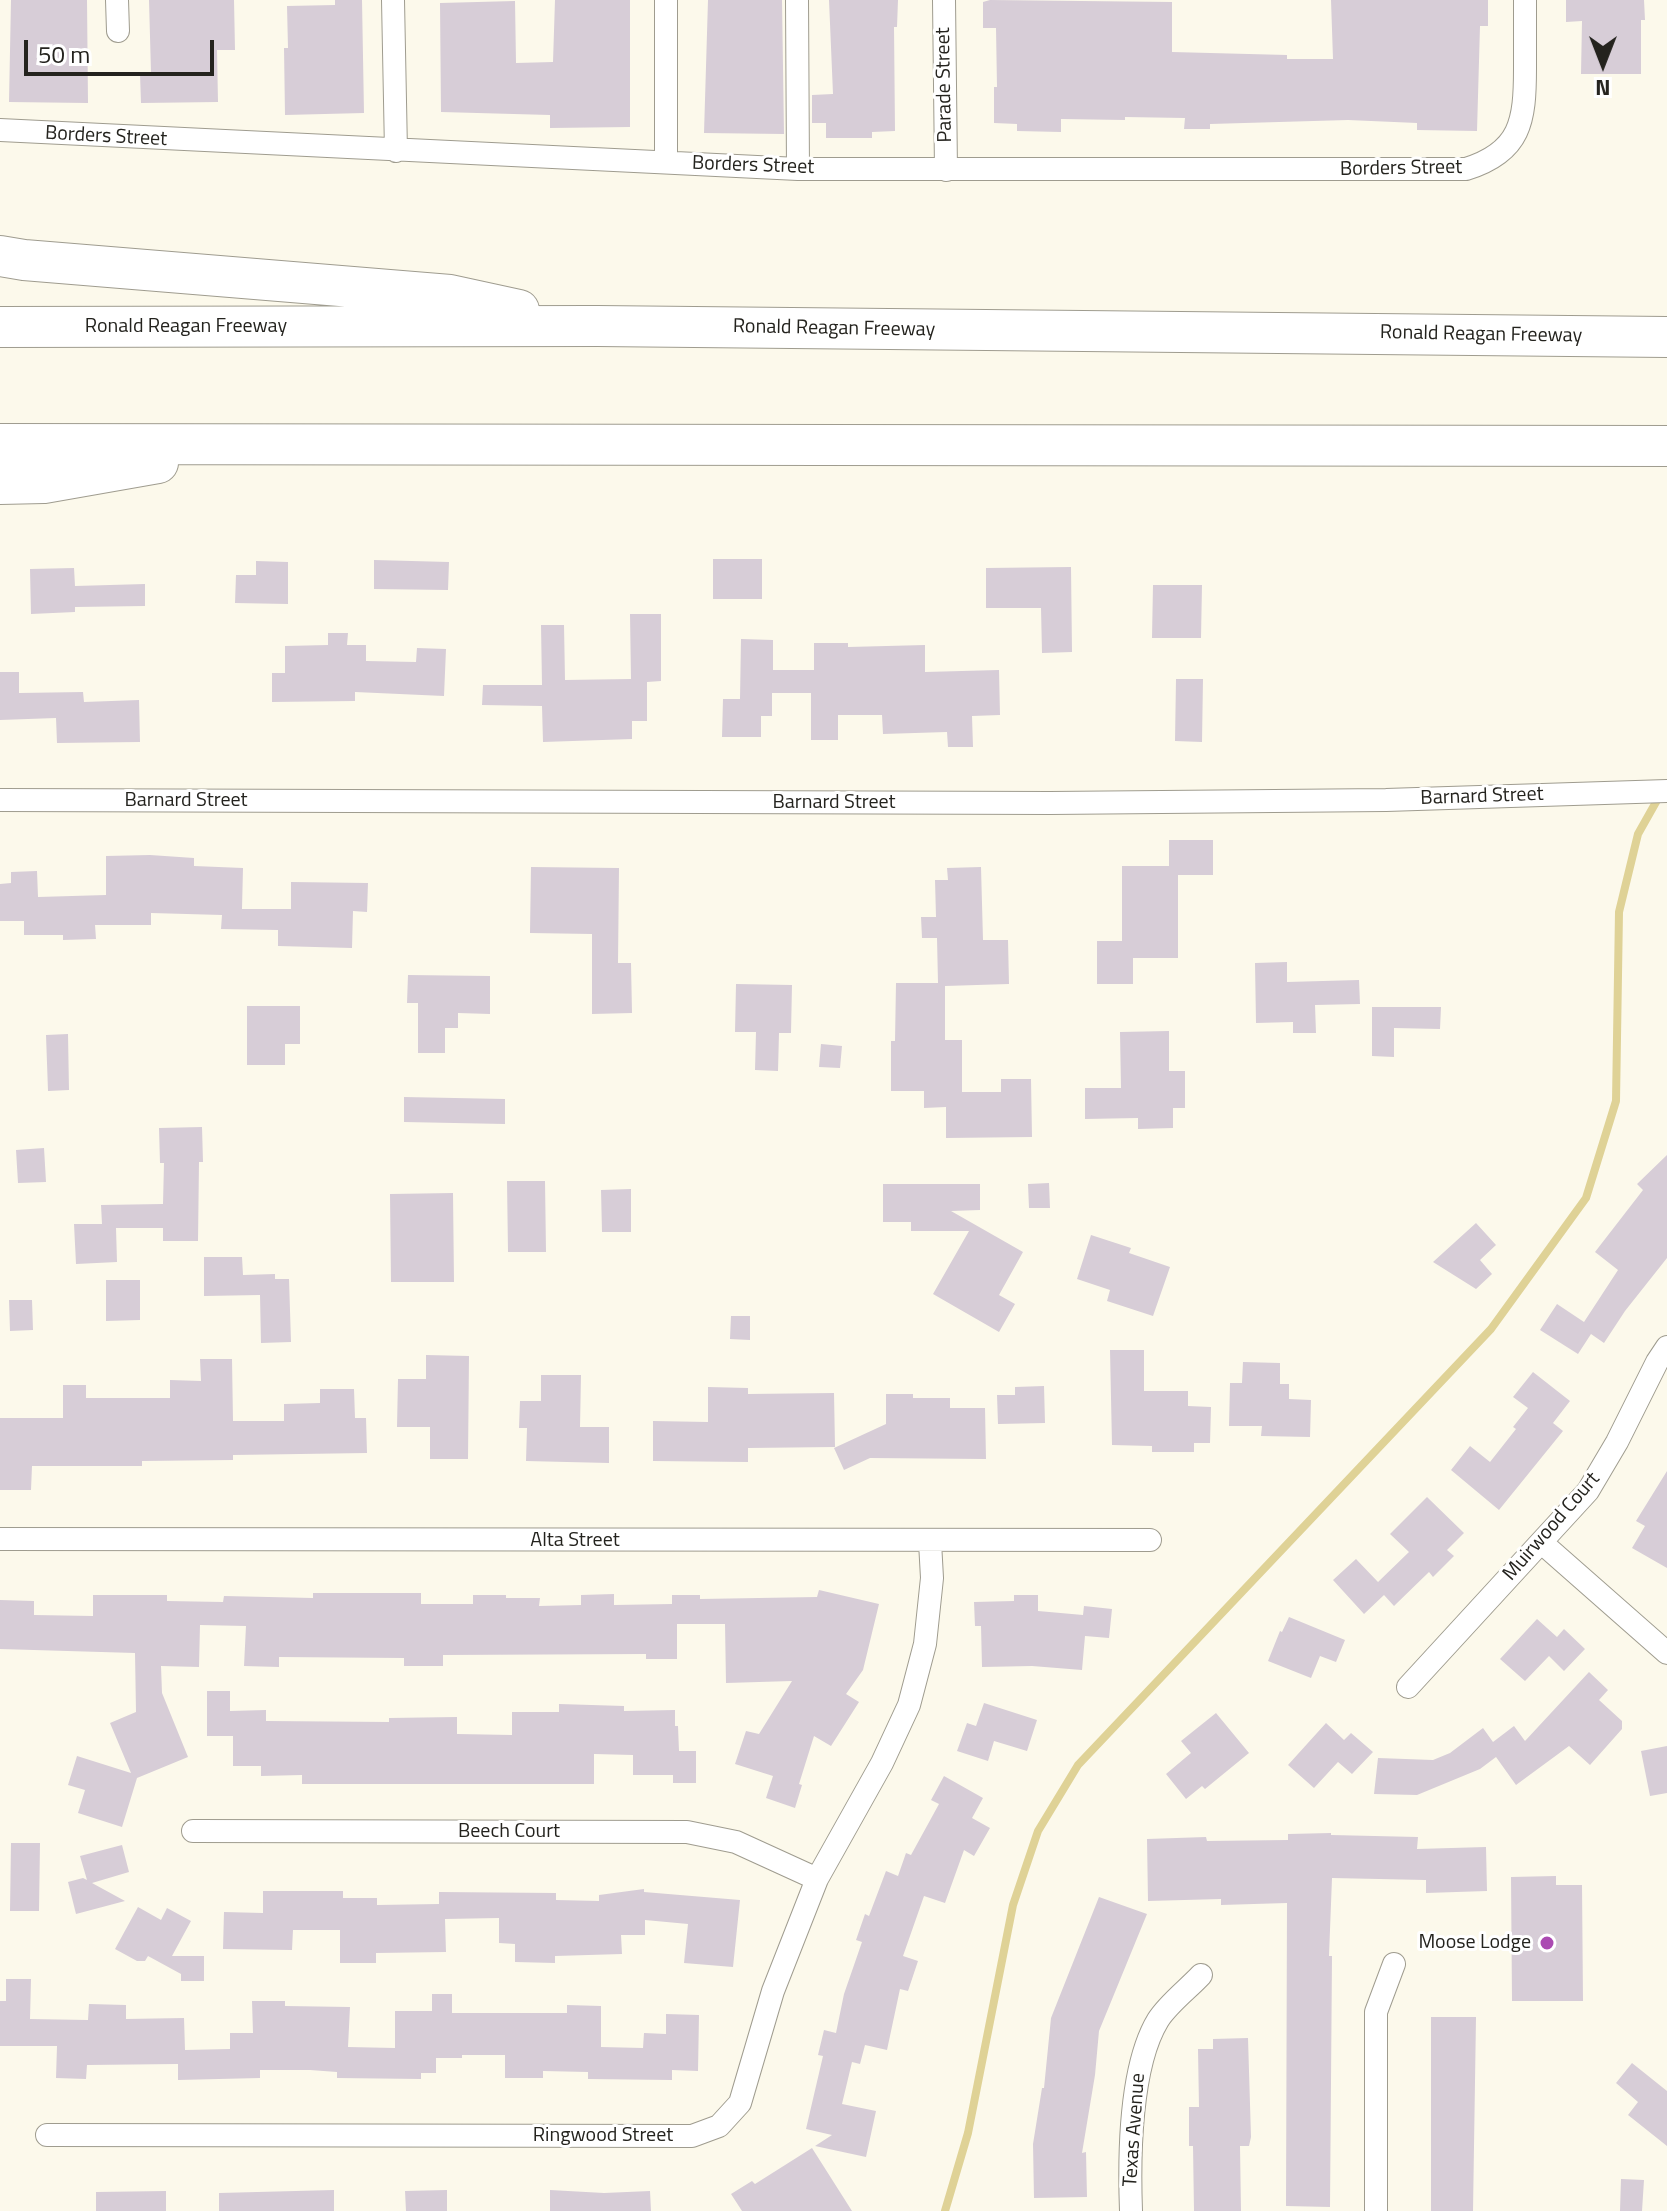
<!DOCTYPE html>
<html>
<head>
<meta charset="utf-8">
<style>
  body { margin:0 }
  #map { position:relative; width:1667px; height:2211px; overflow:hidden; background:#fcf9eb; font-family:"Titillium Web",sans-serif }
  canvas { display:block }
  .north { position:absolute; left:1563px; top:24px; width:80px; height:80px; -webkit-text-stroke:6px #fff; paint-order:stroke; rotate:180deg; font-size:22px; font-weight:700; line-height:32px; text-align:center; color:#24231e }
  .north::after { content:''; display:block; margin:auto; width:28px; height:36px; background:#24231e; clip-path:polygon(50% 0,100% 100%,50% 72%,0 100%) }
  .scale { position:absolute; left:24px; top:40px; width:190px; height:36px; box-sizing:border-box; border:4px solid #24231e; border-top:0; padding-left:10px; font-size:24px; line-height:28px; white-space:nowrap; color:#24231e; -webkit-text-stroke:6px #fff; paint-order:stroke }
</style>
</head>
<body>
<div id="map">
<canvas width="1667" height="2211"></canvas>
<div class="north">N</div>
<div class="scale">50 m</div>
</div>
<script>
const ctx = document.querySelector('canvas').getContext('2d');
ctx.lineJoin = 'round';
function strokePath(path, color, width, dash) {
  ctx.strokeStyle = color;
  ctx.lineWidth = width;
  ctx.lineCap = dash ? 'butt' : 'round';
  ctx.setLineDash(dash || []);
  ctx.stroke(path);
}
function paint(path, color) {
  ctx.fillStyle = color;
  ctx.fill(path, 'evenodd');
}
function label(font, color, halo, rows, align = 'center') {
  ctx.font = font + ' "Titillium Web",sans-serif';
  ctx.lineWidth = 6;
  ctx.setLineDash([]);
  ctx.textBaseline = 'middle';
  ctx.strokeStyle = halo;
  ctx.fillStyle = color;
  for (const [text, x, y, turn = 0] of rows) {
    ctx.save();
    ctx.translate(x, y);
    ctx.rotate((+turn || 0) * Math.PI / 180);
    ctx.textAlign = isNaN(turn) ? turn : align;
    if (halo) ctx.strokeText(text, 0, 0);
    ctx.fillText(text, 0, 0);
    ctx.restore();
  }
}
const stream = new Path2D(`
  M945,2211L968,2133L1013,1905L1038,1831L1078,1765L1491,1329L1586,1198L1616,1101L1619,912L1638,834L1660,795`);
const building = new Path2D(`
  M11,0H87L88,103L9,102Z
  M149,0H234L235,50H217L218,102L141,103L140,74L151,73Z
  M335,0H362L364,113L285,115L284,48H288L287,6L335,5Z
  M555,0H630V127L550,128V115L441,112L440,3L515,1L516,63L553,62Z
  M708,0H782L784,134L704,133Z
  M829,0H898L897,27H894L895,131L872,132V138H826V123H812V95L833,94Z
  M990,0L1172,2V52L1287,55V59H1333L1331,0H1488V26H1480L1477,131L1417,130V123L1348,120L1210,124V129H1184L1185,118L1125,117V120L1061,119V132L1017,131V124L994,123V87H997L996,28H983V2Z
  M1566,0H1644L1645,20H1641V74H1581L1582,21L1566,22Z
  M713,559H762V599H713Z
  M374,560L449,562L448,590L374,589Z
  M256,561L288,562V604L235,603L236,575H256Z
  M1071,567L1072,652L1042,653L1041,608H986V568Z
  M74,568L75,586L145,584V606L75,607V612L31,614L30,569Z
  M1153,585H1202L1201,638H1152Z
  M630,614H661V681L647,682V721H632V739L543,742L542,706L482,705L483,685H542L541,625H564L565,680L631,679Z
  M328,633H348L347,645H366V661L416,662L417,648L446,649L444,696L355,692V701L272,702V673H285V646L328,645Z
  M741,639L773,640V670H814V643H848V647L925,645V672L999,670L1000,715L972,716L973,747H948L947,732L883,734L882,715H838V740H811V693H772V716H761V737H722L723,699H740Z
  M0,672H19V693L83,692L84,702L139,700L140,742L57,743L56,718L0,720Z
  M1176,679H1203L1202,742L1175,741Z
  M1169,840H1213V875H1178V958H1133V984H1097V941H1122V866H1169Z
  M150,855L194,858V866L243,868L242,909H291V882L368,883L367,912L353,911L352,948L278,946V930L221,929L222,915L151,913V925H95L96,939L63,940V935H24V921H0V884L11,883V872L37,871L38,897L106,895V856Z
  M531,867L619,868L618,963H631L632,1013L592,1014V934L530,933Z
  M981,867L983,940H1008L1009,984L945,986V1040H962V1092H1001V1079H1031L1032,1137L946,1138V1107L924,1108V1091H891V1041H895L896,983H938L937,938H922L921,917H936L935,880H948L947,868Z
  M1287,962V982L1359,980L1360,1004L1315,1005L1316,1033H1293V1022L1256,1023L1255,963Z
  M408,975L490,976V1014L458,1013V1028H445V1053H418V1003H407Z
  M736,984L792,985L791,1033H779L778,1071L755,1070L756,1032H735Z
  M247,1006H300V1044H285V1065H247Z
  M1372,1007H1441L1440,1029L1394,1028V1057L1372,1056Z
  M1169,1031V1071H1185V1108H1173V1128L1138,1129V1118L1085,1119V1088H1121L1120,1032Z
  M68,1034L69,1090L48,1091L46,1035Z
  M821,1044L842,1046L840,1068L819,1067Z
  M404,1097L505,1099V1124L404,1122Z
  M202,1127L203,1162H199L198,1241H163V1228H116L117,1262L76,1264L74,1224H102L101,1205L163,1204L164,1163H160L159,1128Z
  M44,1148L46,1182L18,1183L16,1150Z
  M1667,1155V1258L1625,1311L1604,1343L1591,1334L1578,1354L1540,1330L1557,1304L1584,1322L1618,1270L1595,1252L1643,1190L1637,1184Z
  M507,1181H545L546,1252H508Z
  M1049,1183L1050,1208H1029L1028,1184Z
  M883,1184H980V1210L951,1211L1023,1252L999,1295L1015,1304L999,1332L933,1294L969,1231H911V1222H883Z
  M631,1189V1232H602L601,1190Z
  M453,1193L454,1282H391L390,1194Z
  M1476,1223L1496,1245L1480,1260L1492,1274L1476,1289L1433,1262Z
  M1091,1235L1131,1248L1129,1253L1170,1267L1153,1316L1107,1301L1110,1290L1077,1279Z
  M204,1257H242L243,1275L275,1274V1279H289L291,1342L261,1343L260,1295L204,1296Z
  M106,1280H140V1320L106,1321Z
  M9,1300H32L33,1330L10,1331Z
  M731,1316H750V1340L730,1339Z
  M1110,1350H1144V1391H1188V1406L1211,1407L1210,1443H1194V1452H1152V1446L1112,1445Z
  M426,1355L469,1356L468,1459H430V1427H397L398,1379H426Z
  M200,1359H232L233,1421H284V1404L320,1403V1389H354L355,1418H366L367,1453L233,1455V1460L142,1461V1466H32L31,1490H0V1418H63V1385H86V1398H170V1380L201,1381Z
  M1243,1362L1280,1363V1384H1289V1399L1311,1400L1310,1437L1261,1436L1262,1426H1229L1230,1383H1242Z
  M1533,1372L1570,1401L1553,1423L1563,1431L1499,1510L1451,1470L1470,1446L1490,1462L1516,1429L1513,1427L1528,1408L1513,1397Z
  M541,1375H581L580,1427H609V1463L526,1461L527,1428H519L520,1401H541Z
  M1044,1386L1045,1423L998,1424L997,1395H1015V1387Z
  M708,1387L748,1388V1394L834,1393L835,1447L748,1448V1462L653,1461V1421L708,1422Z
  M886,1394H913V1398H950V1408H985L986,1459L870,1458L844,1470L834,1448L886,1424Z
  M1667,1471V1568L1632,1548L1645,1526L1636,1521Z
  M1427,1497L1464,1533L1447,1550L1454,1556L1433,1577L1429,1572L1394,1606L1384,1595L1364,1614L1333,1580L1356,1559L1378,1582L1409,1552L1390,1534Z
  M819,1590L879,1604L863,1670L846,1694L859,1702L831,1746L814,1736L799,1784L802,1785L795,1808L766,1798L773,1776L735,1764L746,1731L759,1734L792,1681L726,1683L725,1624H677V1659H646V1654L443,1655V1666H404V1658L279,1657V1667L244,1666L246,1626L200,1625L199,1667L161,1666L162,1693L188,1757L137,1778L122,1827L78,1813L85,1790L68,1785L77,1756L131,1773L110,1723L136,1712L135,1653L0,1649V1600L34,1601V1615L93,1616V1595H167V1601L223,1602L224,1596L313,1598V1593H421V1604H473V1595H506V1598H540L539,1606L581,1605V1595L614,1594V1605L672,1604V1595H700V1599L817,1597Z
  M1014,1595H1038V1611L1083,1615L1084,1606L1112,1609L1109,1638L1085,1636L1082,1670L1032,1666L982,1667L981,1626H975L974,1602L1014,1601Z
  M1289,1617L1345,1640L1336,1662L1320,1656L1311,1678L1268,1661L1280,1631L1282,1632Z
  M1537,1619L1557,1637L1564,1629L1585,1649L1564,1671L1549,1656L1525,1681L1500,1659Z
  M1589,1672L1608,1690L1599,1700L1622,1721V1729L1590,1765L1569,1746L1516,1785L1496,1757L1480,1769L1417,1795L1374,1794L1378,1758L1433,1760L1450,1753L1483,1728L1493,1742L1514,1726L1525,1741Z
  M207,1691H230V1711L266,1710V1721L389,1722V1718L457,1717V1734L512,1735V1712H559V1704L624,1706V1711L675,1710V1726H678L679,1751H696V1783H673V1775H633V1755L594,1754V1784H302V1775L261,1776V1766H233V1736H207Z
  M984,1703L1037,1720L1027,1751L994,1741L988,1761L957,1751L967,1723L976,1726Z
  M1216,1713L1249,1753L1205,1789L1202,1786L1186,1799L1166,1774L1191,1753L1181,1741Z
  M1326,1723L1344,1740L1351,1733L1373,1752L1352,1774L1338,1762L1314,1788L1288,1765Z
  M1667,1746V1793L1650,1796L1641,1751Z
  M944,1776L983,1798L972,1818L990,1828L974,1856L964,1850L945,1903L924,1896L903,1956L918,1961L908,1991L900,1989L887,2050L865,2045L860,2064L852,2062L842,2104L876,2111L866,2157L815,2146L832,2135L806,2129L823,2056L818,2055L824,2030L836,2033L844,1994L862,1942L856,1940L865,1914L869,1916L886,1871L898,1876L906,1853L911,1855L939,1804L931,1800Z
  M1331,1833V1835L1418,1837L1417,1849L1486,1847L1487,1891L1426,1893V1880L1332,1878L1329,1956H1332L1330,2207L1286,2206L1287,1903L1221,1905V1899L1148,1901L1147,1839L1206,1837L1207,1841L1288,1840V1834Z
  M11,1843H40L39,1911H10Z
  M122,1845L129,1872L92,1883L125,1901L76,1914L68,1882L83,1878L87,1880L80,1856Z
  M1556,1876V1885H1582L1583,2001H1512L1511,1877Z
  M644,1889V1892L740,1900L733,1967L684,1963L688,1924L645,1920V1935H621L622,1954L555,1956V1963L515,1962V1944L499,1943V1918L445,1919L446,1952L376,1953V1963H340V1930H293L292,1950L223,1949L224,1912L263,1913V1891H343V1898H377V1905L439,1904V1892L556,1893V1900L599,1901V1895Z
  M1099,1897L1147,1914L1099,2031L1095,2075L1082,2153L1086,2152L1087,2197L1034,2198L1033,2144L1042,2088H1044L1051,2018Z
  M138,1907L161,1920L167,1908L191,1921L172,1956H204V1981H181V1974L148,1956L145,1961H137L115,1949Z
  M6,1979H31L30,2019L88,2020L89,2004L126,2005V2019L184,2018L185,2050L230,2049V2033H253L252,2001H285V2006L350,2007L348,2047L395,2048V2011H432V1994H452V2013H567V2005L601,2006V2047L643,2048L644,2033L666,2034V2014L699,2015L698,2071L672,2070V2080L588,2079V2072L543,2071V2078H505V2055H462V2058H436V2073H421V2079L337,2078V2072L310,2070H260V2078L178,2080V2064L87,2065L86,2079L56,2078L57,2046H0V2001H6Z
  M1431,2017H1476L1473,2211H1431Z
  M1248,2038L1251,2137L1249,2146H1240L1241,2211H1194L1193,2146H1189V2107H1199L1198,2049H1213V2039Z
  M1632,2063L1667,2091V2146L1628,2115L1638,2102L1616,2083Z
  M812,2148L852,2211H742L731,2194L752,2181L755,2184Z
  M1621,2179L1644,2180L1642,2211H1620Z
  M334,2190V2211H219V2193Z
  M447,2190V2211H406L405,2191Z
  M550,2190L604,2193L650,2191L651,2211H550Z
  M166,2191V2211H96V2192Z`);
const street = new Path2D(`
  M117,0L118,31
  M393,0L396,151
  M797,0L798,169
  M944,0L946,170
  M0,130L798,169H1466C1521,152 1525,121 1525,68C1525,46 1525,23 1525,0
  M666,162V0
  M0,800L1050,803L1386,800L1667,791
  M0,1539L1150,1540
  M1542,1543L1667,1653
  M1408,1687L1588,1491L1617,1442L1657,1362L1667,1347
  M193,1831L687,1832L736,1842L817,1879
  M47,2135L692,2136L719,2126L740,2103L773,1991L817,1879L882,1763L909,1705L925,1644L932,1578L930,1542
  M1131,2211C1129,2157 1130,2066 1158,2020C1168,2004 1188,1989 1201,1975
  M1376,2211V2012L1394,1964`);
const highway = new Path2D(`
  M0,256L24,260L450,295L519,310
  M0,327L597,326L1667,337
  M0,444L1667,446
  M0,484L44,483L158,463`);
const markers = [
  [1547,1943,8,"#ab4ab2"]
];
const streetNames = [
  ["Parade Street",945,85,-91],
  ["Borders Street",106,137,3],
  ["Borders Street",753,166,2],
  ["Borders Street",1401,169,-1],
  ["Ronald Reagan Freeway",186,327],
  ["Ronald Reagan Freeway",834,329,1],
  ["Ronald Reagan Freeway",1481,335,1],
  ["Barnard Street",1482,797,-2],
  ["Barnard Street",186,801],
  ["Barnard Street",834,803],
  ["Muirwood Court",1552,1527,-49],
  ["Alta Street",575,1541],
  ["Beech Court",509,1832],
  ["Texas Avenue",1135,2130,-86],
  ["Ringwood Street",603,2136]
];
const poiNames = [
  ["Moose Lodge",1531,1943]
];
strokePath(stream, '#dfd296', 8);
paint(building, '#d7cdd7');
strokePath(street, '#9f9c8f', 24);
strokePath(highway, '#9f9c8f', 42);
strokePath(street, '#fff', 22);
strokePath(highway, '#fff', 40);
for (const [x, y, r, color] of markers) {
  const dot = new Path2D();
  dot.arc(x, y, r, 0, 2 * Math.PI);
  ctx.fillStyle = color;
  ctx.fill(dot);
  strokePath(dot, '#fff', 3);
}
label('20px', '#24231e', '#fff', streetNames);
label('20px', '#24231e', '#fff', poiNames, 'right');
</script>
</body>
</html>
